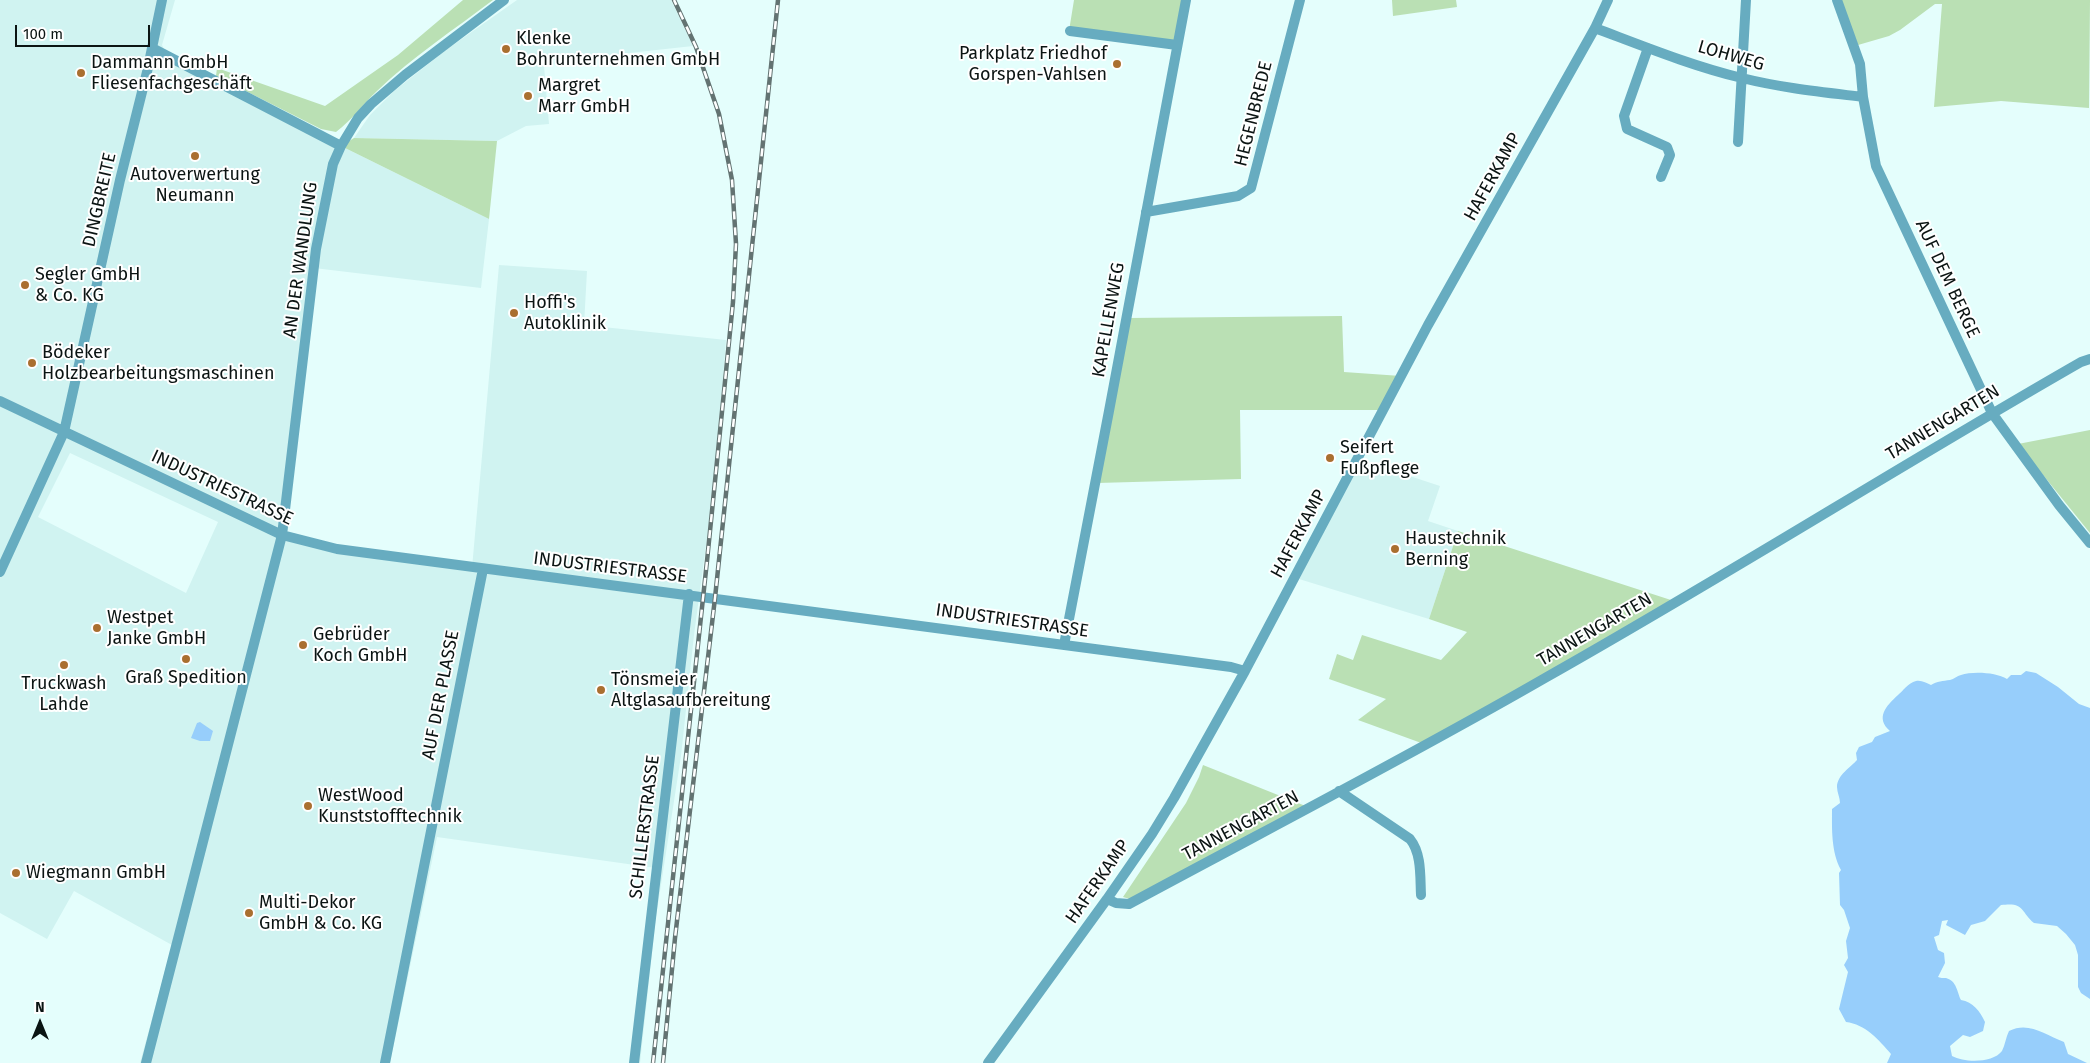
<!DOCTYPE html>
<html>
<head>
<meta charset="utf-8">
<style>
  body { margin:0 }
  #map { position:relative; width:2090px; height:1063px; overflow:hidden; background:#e4fefc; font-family:"Fira Sans",sans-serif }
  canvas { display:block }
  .north { position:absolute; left:15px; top:998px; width:50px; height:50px; -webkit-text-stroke:4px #fff; paint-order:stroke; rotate:0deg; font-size:14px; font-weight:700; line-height:20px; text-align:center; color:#0b1413 }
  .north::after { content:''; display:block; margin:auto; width:18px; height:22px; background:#0b1413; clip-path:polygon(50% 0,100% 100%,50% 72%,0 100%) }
  .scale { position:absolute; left:15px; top:25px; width:135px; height:22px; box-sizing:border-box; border:2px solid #0b1413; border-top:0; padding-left:6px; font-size:15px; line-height:18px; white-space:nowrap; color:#0b1413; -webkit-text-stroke:4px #fff; paint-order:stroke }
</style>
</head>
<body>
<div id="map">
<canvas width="2090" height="1063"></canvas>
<div class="north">N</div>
<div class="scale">100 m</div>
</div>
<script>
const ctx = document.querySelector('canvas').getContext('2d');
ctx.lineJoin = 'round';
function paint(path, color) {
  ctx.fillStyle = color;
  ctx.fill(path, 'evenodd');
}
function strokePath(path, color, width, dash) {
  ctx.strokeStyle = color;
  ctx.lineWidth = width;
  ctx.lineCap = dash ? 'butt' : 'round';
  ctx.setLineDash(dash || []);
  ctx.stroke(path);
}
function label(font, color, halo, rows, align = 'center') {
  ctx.font = font + ' "Fira Sans",sans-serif';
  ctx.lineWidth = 4;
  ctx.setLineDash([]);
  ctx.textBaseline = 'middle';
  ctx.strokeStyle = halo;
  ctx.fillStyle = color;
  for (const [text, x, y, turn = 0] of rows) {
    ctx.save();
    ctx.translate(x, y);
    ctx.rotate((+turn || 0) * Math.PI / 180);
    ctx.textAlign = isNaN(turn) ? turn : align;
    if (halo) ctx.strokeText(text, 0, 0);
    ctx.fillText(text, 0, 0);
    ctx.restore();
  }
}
const built = new Path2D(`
  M0,0H175L162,45L164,49L341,146L489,219L481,288L314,268L282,535L472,568L499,265L587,271L584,325L726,340L716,470L694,635L681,756L656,917L640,1063H630L656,868L437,837L390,1063H140L172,945L74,891L47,939L0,913ZM70,453L218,522L186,593L38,517Z
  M517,0H671L693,46L620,54L544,66L549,124L526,126L497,141L354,138L370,115L394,91L446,50Z
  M1361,460L1440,486L1428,521L1458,531L1429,619L1299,579Z`);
const green = new Path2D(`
  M463,0H493C455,29 412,57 377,91C363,104 352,120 336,132L321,129L216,76L217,68L325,106L398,55Z
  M1074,0H1183L1175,44L1069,31Z
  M1392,0H1456L1457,7L1393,16Z
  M1841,0H2090L2089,108L2001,101L1934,107L1942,4H1935L1900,30L1889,36L1858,45Z
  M354,138L497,141L489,219L341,146Z
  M1342,316L1344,372L1401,376L1382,410H1240L1241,479L1097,483L1128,318Z
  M2090,430V533L2018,444Z
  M1458,531L1674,601L1424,744L1358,720L1386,699L1329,679L1337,654L1353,660L1362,635L1441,660L1467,632L1429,619Z
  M1203,765L1308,807L1133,900L1123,897L1186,803L1199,777Z`);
const water = new Path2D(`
  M2026,671L2036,673L2058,687L2079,704L2090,708V999L2081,993L2078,987V955L2075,945L2066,934L2057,926L2034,923C2020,911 2025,902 2001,905L1985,921L1971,925L1965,935L1946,925L1948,920L1942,921L1939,935L1934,937L1938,950L1944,953L1945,963L1938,977C1940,978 1943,978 1946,978C1957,981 1957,992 1961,1000C1973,1002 1980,1011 1985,1022L1983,1031L1970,1037L1963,1035L1950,1046L1952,1056C1965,1063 1993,1063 2002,1051C2005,1045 2006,1037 2009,1031C2029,1021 2045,1035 2064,1042L2068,1054L2087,1063H1887L1891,1054C1879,1040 1865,1024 1846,1022L1839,1009L1848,972L1844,965L1848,958L1846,941L1850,928L1844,910L1840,905L1839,873L1841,870C1831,852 1832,828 1832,809L1840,803C1840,798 1837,792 1837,787C1837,775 1851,767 1857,760L1856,753L1859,747L1872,742L1875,737L1890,731C1875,718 1886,706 1898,695C1903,691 1908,683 1916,681C1922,680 1926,683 1931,685C1937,681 1943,681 1950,680C1954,679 1957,676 1961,675C1972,671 1996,672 2007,679L2011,675H2021Z
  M200,722L213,731L210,741H200L191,738L197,723Z`);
const minor = new Path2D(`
  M1837,0L1860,64L1863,97L1876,166L1992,413L2059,505L2090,543
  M1595,28C1643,46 1692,66 1742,78C1782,88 1822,92 1863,97
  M1070,31L1177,45
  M152,48L341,146
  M1648,48L1624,116L1627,129L1667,147L1670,155L1661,177
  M1738,142L1746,0
  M1146,212L1238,196L1251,188L1300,0
  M0,401L282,535L337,549L1231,667L1245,671
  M0,572L64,432L120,180L147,72L162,0
  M1064,645L1109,411L1186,0
  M1339,791L1410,839C1422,854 1420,877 1421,895
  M1107,899L1116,903L1129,904C1268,829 1408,757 1545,678C1726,576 1901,465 2081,362L2090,359
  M146,1063L282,535L316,249L333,164L341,146L358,118L371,104L405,75L504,0
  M385,1063L483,569
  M634,1063L689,594
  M988,1063L1107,899L1152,834L1174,798L1245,671L1428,325L1595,28L1608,0`);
const rail = new Path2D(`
  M653,1063L707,561L733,302L736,244L732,180L719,114L696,47L674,0
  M663,1063L675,938L715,598L778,0`);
const markers = [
  [506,49,5,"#aa6f30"],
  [1117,64,5,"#aa6f30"],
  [81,73,5,"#aa6f30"],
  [528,96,5,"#aa6f30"],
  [195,156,5,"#aa6f30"],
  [25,285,5,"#aa6f30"],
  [514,313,5,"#aa6f30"],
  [32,363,5,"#aa6f30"],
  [1330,458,5,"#aa6f30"],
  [1395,549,5,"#aa6f30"],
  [97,628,5,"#aa6f30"],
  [303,645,5,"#aa6f30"],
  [186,659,5,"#aa6f30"],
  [64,665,5,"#aa6f30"],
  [601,690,5,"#aa6f30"],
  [308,806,5,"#aa6f30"],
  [16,873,5,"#aa6f30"],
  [249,913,5,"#aa6f30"]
];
const poiNames = [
  ["Klenke",516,39],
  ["Bohrunternehmen GmbH",516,60],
  ["Parkplatz Friedhof",1107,54,"right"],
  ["Gorspen-Vahlsen",1107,75,"right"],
  ["Dammann GmbH",91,63],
  ["Fliesenfachgeschäft",91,84],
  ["Margret",538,86],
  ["Marr GmbH",538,107],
  ["Autoverwertung",195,175,"center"],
  ["Neumann",195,196,"center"],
  ["Segler GmbH",35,275],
  ["& Co. KG",35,296],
  ["Hoffi's",524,303],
  ["Autoklinik",524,324],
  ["Bödeker",42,353],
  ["Holzbearbeitungsmaschinen",42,374],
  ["Seifert",1340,448],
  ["Fußpflege",1340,469],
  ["Haustechnik",1405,539],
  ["Berning",1405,560],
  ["Westpet",107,618],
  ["Janke GmbH",107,639],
  ["Gebrüder",313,635],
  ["Koch GmbH",313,656],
  ["Graß Spedition",186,678,"center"],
  ["Tönsmeier",611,680],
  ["Altglasaufbereitung",611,701],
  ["Truckwash",64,684,"center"],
  ["Lahde",64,705,"center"],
  ["WestWood",318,796],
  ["Kunststofftechnik",318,817],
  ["Wiegmann GmbH",26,873],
  ["Multi-Dekor",259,903],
  ["GmbH & Co. KG",259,924]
];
const streetNames = [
  ["LOHWEG",1731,56,16],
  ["HEGENBREDE",1254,114,-76],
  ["HAFERKAMP",1493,177,-61],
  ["DINGBREITE",100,200,-77],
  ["AN DER WANDLUNG",301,260,-82],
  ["AUF DEM BERGE",1947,279,65],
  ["KAPELLENWEG",1109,320,-80],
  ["TANNENGARTEN",1943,423,-31],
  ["INDUSTRIESTRASSE",222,488,25],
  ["HAFERKAMP",1299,534,-62],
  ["INDUSTRIESTRASSE",610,568,7],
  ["INDUSTRIESTRASSE",1012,621,8],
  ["TANNENGARTEN",1595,630,-30],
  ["AUF DER PLASSE",441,695,-79],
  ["TANNENGARTEN",1241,826,-28],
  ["SCHILLERSTRASSE",645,827,-83],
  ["HAFERKAMP",1098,882,-55]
];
paint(built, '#d0f3f1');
paint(green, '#bae0b4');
paint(water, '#97cefb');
strokePath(minor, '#67acc0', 10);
strokePath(rail, '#637372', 4.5);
strokePath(rail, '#fff', 2.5, [8]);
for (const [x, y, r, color] of markers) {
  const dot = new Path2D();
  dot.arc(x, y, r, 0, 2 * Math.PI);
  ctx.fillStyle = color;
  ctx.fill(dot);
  strokePath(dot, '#fff', 2);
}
label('18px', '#0b1413', '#fff', poiNames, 'left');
label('18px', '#0b1413', '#fff', streetNames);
</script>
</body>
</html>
